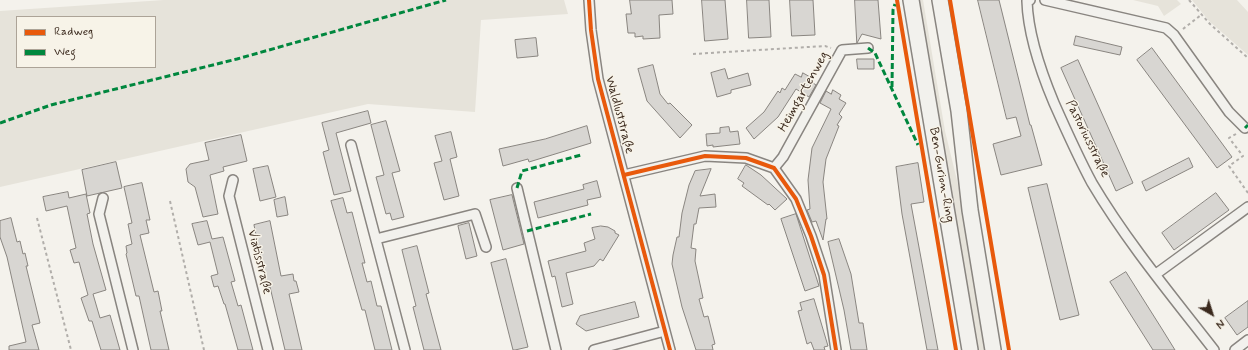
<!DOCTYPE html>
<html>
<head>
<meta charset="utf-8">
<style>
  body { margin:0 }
  #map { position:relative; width:1248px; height:350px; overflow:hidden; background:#f4f2ec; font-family:Mynerve,sans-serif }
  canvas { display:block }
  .legend { position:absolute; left:16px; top:16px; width:140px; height:52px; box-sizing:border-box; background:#f7f3e8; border:1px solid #aca397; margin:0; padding:5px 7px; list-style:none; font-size:12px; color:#3b2a1e }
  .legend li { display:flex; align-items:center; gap:8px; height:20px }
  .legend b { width:20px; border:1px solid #aca397 }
  .north { position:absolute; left:1192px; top:294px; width:40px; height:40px; -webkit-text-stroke:3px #f7f3e8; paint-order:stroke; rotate:141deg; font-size:11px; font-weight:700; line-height:16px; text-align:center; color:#3b2a1e }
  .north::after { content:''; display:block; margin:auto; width:14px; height:18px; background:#3b2a1e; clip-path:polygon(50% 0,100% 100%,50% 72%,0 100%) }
</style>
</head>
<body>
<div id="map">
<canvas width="1248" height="350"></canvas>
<ul class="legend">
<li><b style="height:5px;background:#e8590c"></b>Radweg</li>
<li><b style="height:5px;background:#00873e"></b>Weg</li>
</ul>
<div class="north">N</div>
</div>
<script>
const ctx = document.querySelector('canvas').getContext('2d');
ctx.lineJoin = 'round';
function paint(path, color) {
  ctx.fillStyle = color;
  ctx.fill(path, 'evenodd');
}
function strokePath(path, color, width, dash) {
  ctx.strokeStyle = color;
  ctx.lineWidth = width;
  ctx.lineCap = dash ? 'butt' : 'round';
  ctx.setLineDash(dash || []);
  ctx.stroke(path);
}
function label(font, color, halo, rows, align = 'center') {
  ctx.font = font + ' Mynerve,sans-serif';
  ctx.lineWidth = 3;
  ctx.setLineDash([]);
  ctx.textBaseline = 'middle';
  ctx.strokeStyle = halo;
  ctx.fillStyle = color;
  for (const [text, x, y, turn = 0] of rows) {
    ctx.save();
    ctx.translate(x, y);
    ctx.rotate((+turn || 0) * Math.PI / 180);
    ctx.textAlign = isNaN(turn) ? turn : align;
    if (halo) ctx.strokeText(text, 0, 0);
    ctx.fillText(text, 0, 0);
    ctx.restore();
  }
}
const green = new Path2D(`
  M164,0H564L568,14L481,20L475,112L368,104L0,187V11ZM17,17H155V67H17Z
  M918,0H923L945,131L963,205L987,350H977Z
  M1133,0H1177L1181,4L1164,16L1158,6Z
  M1192,0H1237L1248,12V55L1209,21Z`);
const building = new Path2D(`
  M630,0H672L673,14L659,15L660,38L643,39V36L635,37V33H628L626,14H631Z
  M702,0H725L728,39L705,41Z
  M747,0H769L771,37L749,38Z
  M790,0H813L815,35L792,36Z
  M855,0H878L881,39L862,34L857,43Z
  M978,0H999L1030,125H1031L1042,165L1001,175L993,144L1021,136L1016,117L1007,119Z
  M1076,36L1122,47L1120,55L1074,45Z
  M536,38L538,56L517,58L515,40Z
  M1152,48L1232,157L1217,168L1137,60Z
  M857,59H874V69H858Z
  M1078,60L1133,183L1116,191L1061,68Z
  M653,65L660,94L668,104L670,103L692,125L680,138L647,101L638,69Z
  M725,69L728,79L748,73L751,85L731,90V93L717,97L711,73Z
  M803,73L812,78L810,81L816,85L809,97L796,89L778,117L754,139L746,128L764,112L778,91L780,93L782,88L785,90L795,74L801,77Z
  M833,90L841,95L839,99L846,103L839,114L842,117L837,125L839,126L826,159L823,182L827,219H826L823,240L816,221L812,222L807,210L810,209L808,180L812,148L831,109L820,103L826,91L831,94Z
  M368,111L371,123L336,133L351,191L334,195L323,152L329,150L322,123Z
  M386,121L400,171L392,173L404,217L392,220L390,213L386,214L376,177L384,175L371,125Z
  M587,126L591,143L529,162L528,159L503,166L499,149L545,139Z
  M729,127L730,132L738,131L740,144L713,147V145L707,146L706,134L720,133V128Z
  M451,132L457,157L450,159L459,196L444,200L434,163L442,161L435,136Z
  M241,135L247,161L223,167L224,171L210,175L218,214L203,217L195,187L188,182L186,169L190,164L209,160L205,143Z
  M1189,158L1193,167L1146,191L1142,182Z
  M116,162L122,188L87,196L82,170Z
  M918,163L924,202L911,204L938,350H927L902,214L896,167Z
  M746,165L761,175L787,199L775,210L769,204L768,205L742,186L744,183L738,179Z
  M268,166L276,197L260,201L253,169Z
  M711,169L700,196L715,194L716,207L699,208L696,224H694L691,248L696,249L695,261L703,298L699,299L704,317L708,316L715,344L712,345L713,350H696L682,307L672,264L673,255L677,237H679L682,213L689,185L695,171Z
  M597,181L601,197L587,200L588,205L538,218L534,202L584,189L583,185Z
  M142,183L150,220H146L149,233L140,235L154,292L158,291L162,311H160L169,350H151L139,296H136L126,254L127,253L126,246L132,244L128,224L132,223L124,187Z
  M1047,184L1079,315L1060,320L1028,188Z
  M68,192L69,198L86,194L90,213L87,214L93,244L106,290L93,294L100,318L110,315L120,350H101L92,321H89L81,298L88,295L79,262L74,263L70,250L76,248L67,206L46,211L43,197Z
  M1216,193L1229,210L1174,250L1162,233Z
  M512,195L524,244L503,250L490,200Z
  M285,197L288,215L277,217L274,200Z
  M343,198L347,213L352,212L365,263H362L367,282L371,281L377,306H381L392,350H375L365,310H362L331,201Z
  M796,214L819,286L805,291L781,219Z
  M11,218L17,242L20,241L23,254L25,253L28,266H26L40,323L32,325L39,350H9V346L26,342L7,257L0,237V221Z
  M207,221L212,239L223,237L235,281L231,282L238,306L241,305L253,350H238L225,304H224L218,286L214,287L211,276L218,274L210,242L198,245L192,224Z
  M270,221L281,276L293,274L294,281H296L299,292L289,294L302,350H285L270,287L267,288L254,225Z
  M469,223L477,256L466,259L458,226Z
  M601,226L608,227L615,231V233L619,235L603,261L600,259L594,266L566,273L573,304L562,307L555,276L552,277L548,261L586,251L584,243L595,239L592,228Z
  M839,239L851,274L859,323H863L867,350H851L844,310L828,242Z
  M417,246L429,293L426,294L441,350H424L413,307L416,306L402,250Z
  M506,259L528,347L515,350H513L491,263Z
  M1126,272L1162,329L1175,350H1153L1110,282Z
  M814,299L828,346L824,347L825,350H814L811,342L807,344L798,311L802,310L800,303Z
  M1248,301V327L1237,335L1225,318Z
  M635,302L639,317L586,331L576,324L580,316Z`);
const path = new Path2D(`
  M1189,0L1210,24L1248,58
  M1183,29L1201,15
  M693,54L825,46L831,48
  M1236,134L1229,138L1243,156L1229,166L1248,193
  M170,201L204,350
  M37,218L71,350`);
const street = new Path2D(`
  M589,0L591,30L598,79L670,350
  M1030,0L1027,1C1028,36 1041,72 1054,103C1066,130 1078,157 1092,183C1127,242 1172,296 1214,350
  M1045,0L1166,28L1174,35L1229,112L1245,128
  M351,145L405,350
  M774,168L783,157L842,50L868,48
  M624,175L705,156L746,158L774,168L796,199L811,236L824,275L836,350
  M233,180L229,196L268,350
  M517,188L556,350
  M103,198L99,214L133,350
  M376,239L475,214L486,247
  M1156,274L1248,207
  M594,350L665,331
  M1235,350L1248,340`);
const primary = new Path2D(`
  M911,0L970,350
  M940,0L959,111L970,210L993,350`);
const quiet = new Path2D(`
  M868,48L875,53L918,145
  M892,87L893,10L895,4
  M0,123L51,105L237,59L446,0
  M1245,128L1248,125
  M517,188L522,171L581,155
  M527,231L591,214`);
const cycleway = new Path2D(`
  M589,0L591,30L598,79L670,350
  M897,0L956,350
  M950,0L1009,350
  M624,175L705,156L746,158L774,168L796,199L811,236L824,275L836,350`);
const streetNames = [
  ["Heimgartenweg",804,92,-61],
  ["Waldluststraße",619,115,75],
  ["Pastoriusstraße",1087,139,64],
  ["Ben-Gurion-Ring",941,175,80],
  ["Viatisstraße",259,262,76]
];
paint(green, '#e6e3da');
paint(building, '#d8d6d2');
strokePath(building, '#898580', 1);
strokePath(street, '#898580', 12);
strokePath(primary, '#898580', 18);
strokePath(path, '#b1aeaa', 2, [3, 3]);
strokePath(street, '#f2f1ed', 9);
strokePath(primary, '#f2f1ed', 15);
strokePath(quiet, '#00873e', 3, [6, 3]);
strokePath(cycleway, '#e8590c', 4);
label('13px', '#3b2a1e', '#f7f3e8', streetNames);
</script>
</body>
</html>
